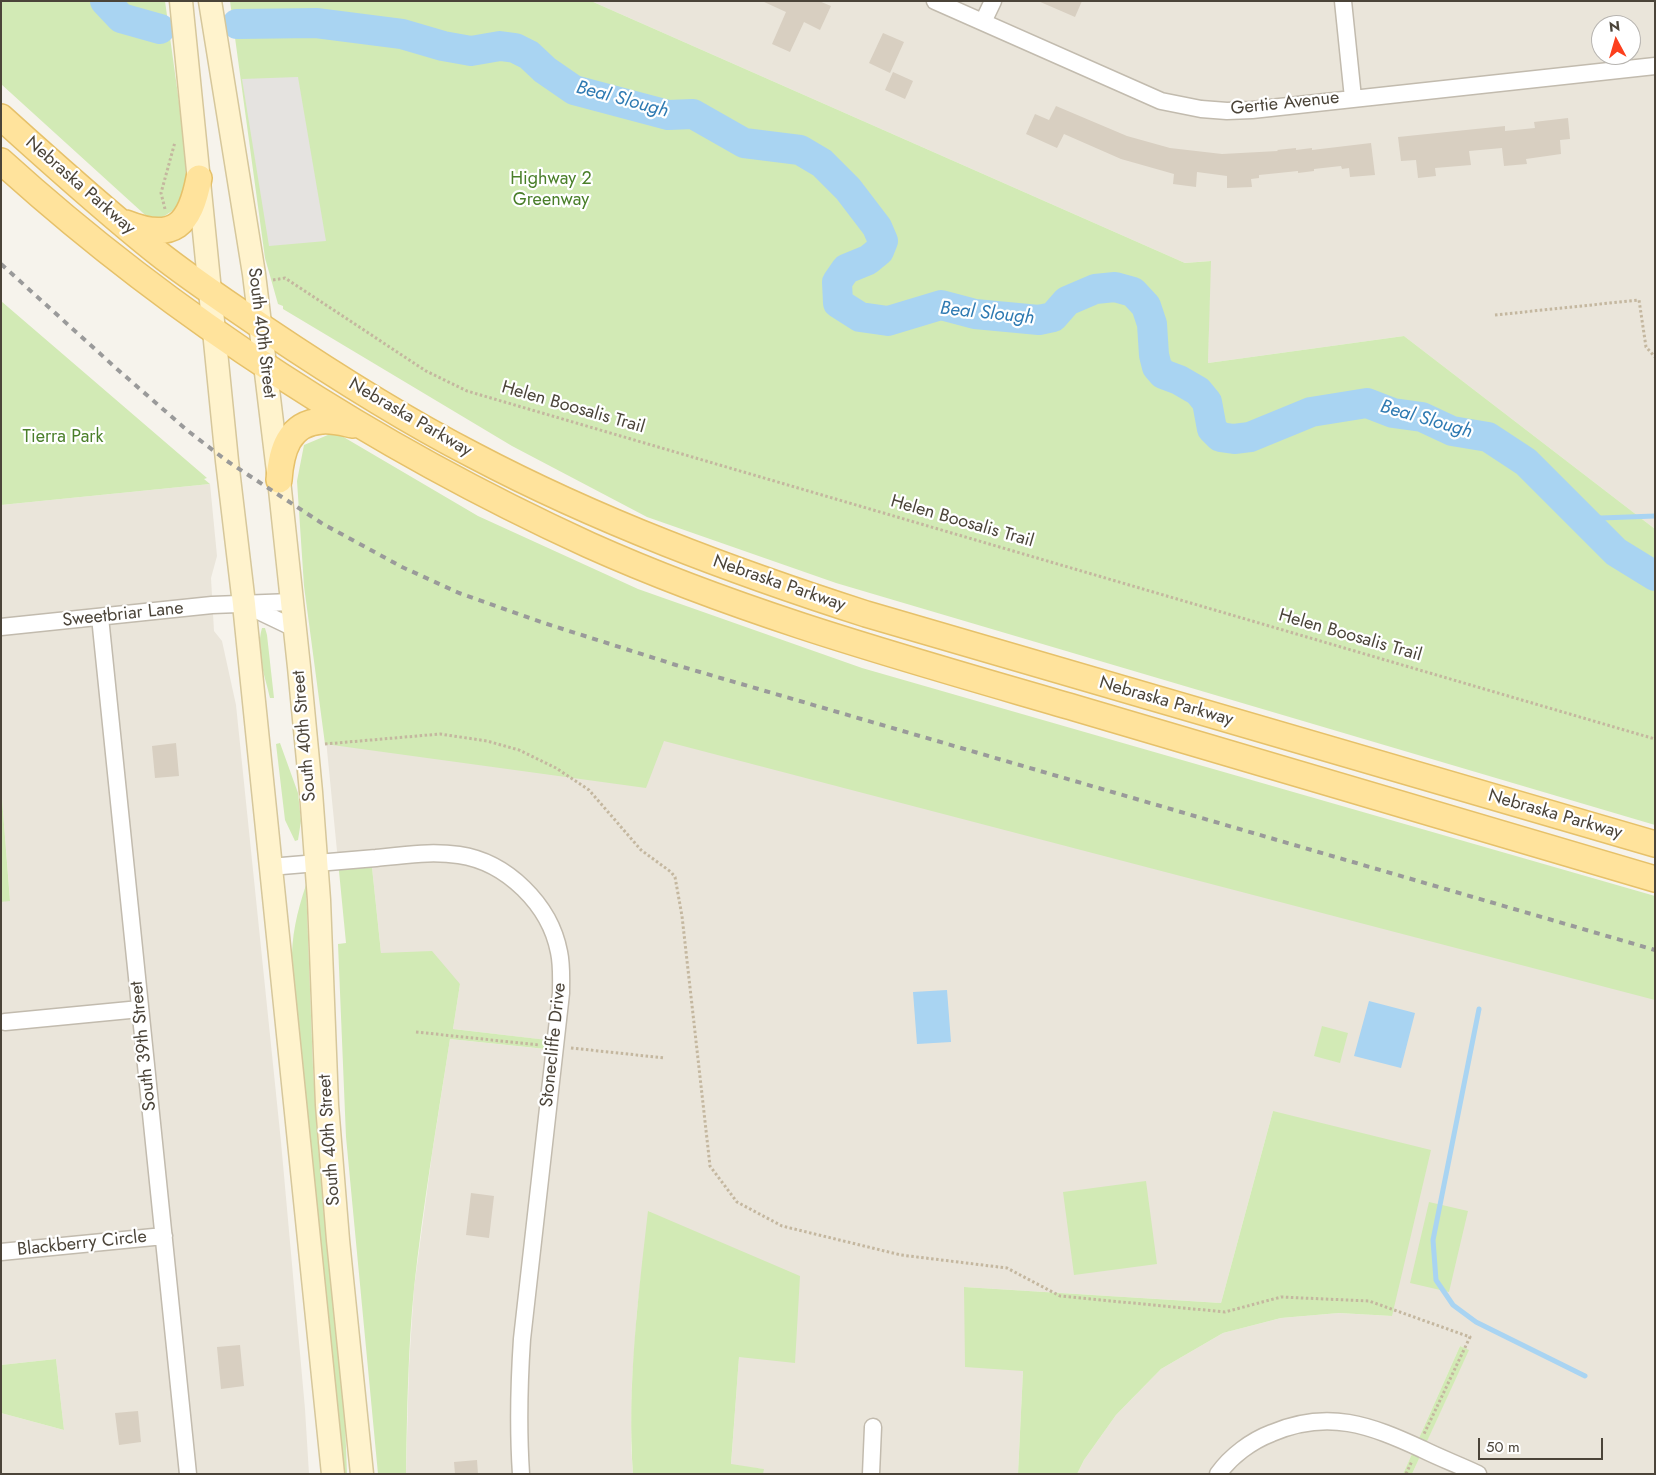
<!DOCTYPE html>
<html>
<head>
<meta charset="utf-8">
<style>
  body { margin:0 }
  #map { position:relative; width:1656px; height:1475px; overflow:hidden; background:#f6f3ec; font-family:Jost,sans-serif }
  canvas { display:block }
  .frame { position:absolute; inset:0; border:2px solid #4b4439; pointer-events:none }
  .north { position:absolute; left:1591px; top:15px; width:50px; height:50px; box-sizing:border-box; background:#fff; border:1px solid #b7b4b0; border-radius:50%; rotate:354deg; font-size:14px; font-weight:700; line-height:20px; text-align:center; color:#4b4439 }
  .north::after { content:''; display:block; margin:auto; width:18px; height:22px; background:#fc3f1d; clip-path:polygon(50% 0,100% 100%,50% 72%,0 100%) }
  .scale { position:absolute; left:1478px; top:1438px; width:125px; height:22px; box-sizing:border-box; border:2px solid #4b4439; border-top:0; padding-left:6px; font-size:15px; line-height:18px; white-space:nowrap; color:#4b4439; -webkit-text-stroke:4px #fff; paint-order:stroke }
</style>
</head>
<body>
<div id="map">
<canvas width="1656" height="1475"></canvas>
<div class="frame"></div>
<div class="north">N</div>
<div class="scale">50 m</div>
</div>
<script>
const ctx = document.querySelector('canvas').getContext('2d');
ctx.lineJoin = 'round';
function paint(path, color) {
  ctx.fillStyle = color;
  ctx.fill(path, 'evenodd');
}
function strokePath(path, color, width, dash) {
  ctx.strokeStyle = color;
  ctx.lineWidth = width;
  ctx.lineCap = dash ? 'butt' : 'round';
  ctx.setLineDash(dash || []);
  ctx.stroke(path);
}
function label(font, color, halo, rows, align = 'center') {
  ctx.font = font + ' Jost,sans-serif';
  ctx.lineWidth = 4.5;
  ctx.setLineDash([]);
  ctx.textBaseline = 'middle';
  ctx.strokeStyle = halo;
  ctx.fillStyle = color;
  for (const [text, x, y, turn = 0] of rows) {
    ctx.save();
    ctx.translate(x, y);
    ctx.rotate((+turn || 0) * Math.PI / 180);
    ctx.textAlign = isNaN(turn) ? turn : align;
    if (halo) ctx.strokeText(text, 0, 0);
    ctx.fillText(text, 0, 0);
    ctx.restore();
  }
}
const residential = new Path2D(`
  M591,1H1655V529L1404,336L1208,363L1210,261L1185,263ZM1601,25H1631V55H1601Z
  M210,484L217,556L211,578L214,631L222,641L236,705L281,1142L305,1409L309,1474H1V1413L64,1430L56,1359L1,1365V1019L4,1021L1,1015V902L10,900L1,786V505Z
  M308,558L1655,986V1474H1412L1468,1350L1460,1346L1403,1474H1077L1084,1460L1116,1415L1161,1369L1223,1333L1281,1318L1339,1313L1392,1316L1273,1111L1221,1303L964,1287L1023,1371L1018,1474H763V1469L731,1465L739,1357L649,1211L637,1311L632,1381L631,1446L633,1474H406L409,1366L414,1288L432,1154L450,1039L554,1050L555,1041L453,1029L460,984L381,953L371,858L338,861Z`);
const green = new Path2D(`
  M1,1H165L190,182L184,203L154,223L1,84Z
  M230,1H591L1185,263L1211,261L1208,363L1404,336L1655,529V825L836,583L647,517L512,446L283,309V306L278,304L265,258Z
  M1,301L207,478L204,479L210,484L1,505Z
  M335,432L478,516L638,589L862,668L1655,896V1000L664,741L646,788L325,744L304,586L297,481L304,445Z
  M262,628H265L267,635L274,698H270C265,675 255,652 262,628Z
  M280,743L298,793L301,821L298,840L295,841L285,820L276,744Z
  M1,786L10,901L1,902Z
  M371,858L381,953L432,951L460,984L453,1029L556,1041L555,1050L450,1039C437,1122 423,1205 414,1288C408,1349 407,1412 406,1474H378L346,1137L338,944L346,943L338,861Z
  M306,885L313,1068L317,1130L322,1194L345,1421L347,1474H344L292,966C291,937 297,912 306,885Z
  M1322,1026L1348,1033L1340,1063L1314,1056Z
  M1273,1111L1431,1150L1392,1316L1339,1313L1281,1318L1223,1333L1161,1369L1116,1415L1084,1460L1077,1474H1018L1023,1371L965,1367L964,1287L1221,1303Z
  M1146,1181L1157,1264L1074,1275L1063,1192Z
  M1429,1202L1468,1211L1449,1292L1410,1283Z
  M648,1211L800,1276L795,1363L739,1357L731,1464L764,1469L763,1474H633C627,1386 638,1298 648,1211Z
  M1460,1346L1469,1350L1412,1474H1403Z
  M56,1359L64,1430L1,1413V1365Z`);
const parking = new Path2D(`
  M298,77L326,241L269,246L242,79Z`);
const water = new Path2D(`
  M947,990L951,1042L917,1044L913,992Z
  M1369,1001L1415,1013L1401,1068L1354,1056Z`);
const stream = new Path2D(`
  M1582,517L1601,518L1655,516
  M1479,1009L1433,1240L1436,1280L1453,1305L1476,1322L1585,1376`);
const river = new Path2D(`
  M105,1L121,18L160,29
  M237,24L316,23L402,34L443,46L471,51L500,46L515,48L529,55L545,70L574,90L668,115L693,114L744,143L800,150L822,163L848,189L877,227L883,241L879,251L868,260L846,269L837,282L838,303L860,317L888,321L941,305L975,314L1039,320L1053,317L1067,301L1095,289L1115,287L1133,292L1146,306L1152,324L1154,355L1157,367L1163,374L1179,380L1198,391L1207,402L1212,429L1220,437L1234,439L1250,437L1311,412L1367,403L1393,413L1422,417L1452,431L1488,437L1526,462L1616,552L1655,576`);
const building = new Path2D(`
  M762,1H819L831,6L820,30L804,22L790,52L772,44L786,12Z
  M1038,1H1082L1075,17Z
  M883,33L904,42L890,73L869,63Z
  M893,72L913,81L905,99L885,90Z
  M1056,106L1127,136L1170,148L1222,154L1278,151L1277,150L1296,148V150L1312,148V150L1371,143L1375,175L1350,177L1349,168L1342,169L1341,166L1314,169V171L1298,173V171L1259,175V178L1251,179L1252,187L1227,188V176L1197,172L1196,187L1173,184L1174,174L1121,159L1064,134L1057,148L1026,134L1035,114L1049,120Z
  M1568,118L1570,139L1560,140L1561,154L1526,159L1527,164L1504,166L1502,148L1469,151L1471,165L1435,168L1436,176L1418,178L1416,160L1401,161L1398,137L1505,126V131L1535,128L1534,122Z
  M176,743L179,776L155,778L152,746Z
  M471,1193L494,1196L489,1238L466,1235Z
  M240,1345L244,1386L221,1389L217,1347Z
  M138,1411L141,1442L119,1445L115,1413Z
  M477,1460L478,1474H455L454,1462Z`);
const path = new Path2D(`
  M165,209L161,193L175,142
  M273,280L285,278L426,371L467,391L1655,739
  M1495,315L1639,300L1646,347L1655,357
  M325,744L440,734L487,741L519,750L556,768L589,790L641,850L671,872L675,877L682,916L710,1166L737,1202L782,1226L901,1255L1007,1268L1060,1296L1225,1312L1281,1297L1369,1301L1470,1337L1424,1434
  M416,1032L539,1045
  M571,1048L665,1058
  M1406,1474L1412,1461`);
const street = new Path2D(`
  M935,1L1161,101L1201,109L1227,111L1252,110L1655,66
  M1343,1L1353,98
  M983,22L993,1
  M246,605L294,628
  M100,617L188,1474
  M1,627L212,605L292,602
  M270,867C305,864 341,861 376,858C403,855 431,851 459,855C507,862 550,905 559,952C562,966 561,979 561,993L522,1339C519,1384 518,1429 521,1474
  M5,1022L140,1009
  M1,1252L164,1236
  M871,1474L873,1427
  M1218,1474C1231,1456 1251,1441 1272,1433C1328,1409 1370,1425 1422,1449C1440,1458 1459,1465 1478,1474`);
const secondary = new Path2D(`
  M181,1L227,461L244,604L333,1474
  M210,1L254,274L279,480L299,667L311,792L319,900L327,1105L338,1240L362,1474`);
const primary = new Path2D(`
  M1,117C53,164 104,210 158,253C192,280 229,304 265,329C332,374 401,418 473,455C598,521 732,571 866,614L1655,844
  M1,161C174,318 377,448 589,545C745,615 911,660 1075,708C1268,765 1461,822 1655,879
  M126,223C174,242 190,225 199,178
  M279,480C281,452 288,423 322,421C332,420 343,423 353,425`);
const rail = new Path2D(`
  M1,264L117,369L188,431L227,461L323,524L402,567L459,593L544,623L676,665L1655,950`);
const streetNames = [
  ["Gertie Avenue",1285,104,-6],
  ["Nebraska Parkway",80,186,41],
  ["South 40th Street",261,333,83],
  ["Helen Boosalis Trail",573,408,16],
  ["Nebraska Parkway",410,418,30],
  ["Helen Boosalis Trail",962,522,16],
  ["Nebraska Parkway",779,584,19],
  ["Sweetbriar Lane",123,615,-6],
  ["Helen Boosalis Trail",1350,636,16],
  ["Nebraska Parkway",1166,702,16],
  ["South 40th Street",305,736,-95],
  ["Nebraska Parkway",1555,815,16],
  ["Stonecliffe Drive",554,1045,-84],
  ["South 39th Street",144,1046,-96],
  ["South 40th Street",330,1140,-94],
  ["Blackberry Circle",82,1244,-6]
];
const parkNames = [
  ["Highway 2",551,180],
  ["Greenway",551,201],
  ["Tierra Park",63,438]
];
const waterNames = [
  ["Beal Slough",622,100,15],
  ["Beal Slough",987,314,6],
  ["Beal Slough",1426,420,16]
];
paint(residential, '#eae5da');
paint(green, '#d2eab5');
paint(parking, '#e5e3e0');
paint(water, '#a9d4f2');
strokePath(stream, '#a9d4f2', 5);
strokePath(river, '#a9d4f2', 30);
paint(building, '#d8cfc1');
strokePath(street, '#c2bbae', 19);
strokePath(secondary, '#d6c79b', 25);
strokePath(primary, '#e6c16a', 28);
strokePath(path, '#c4b79f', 3, [2.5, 2.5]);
strokePath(street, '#fff', 16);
strokePath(secondary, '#fff3cd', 22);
strokePath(primary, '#ffe39c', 25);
strokePath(rail, '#9a9a9a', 4, [6, 6]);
label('18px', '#4b4439', '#fff', streetNames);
label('18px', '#4a7f2a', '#fff', parkNames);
label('italic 19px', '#2e7ab2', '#fff', waterNames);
</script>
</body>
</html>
